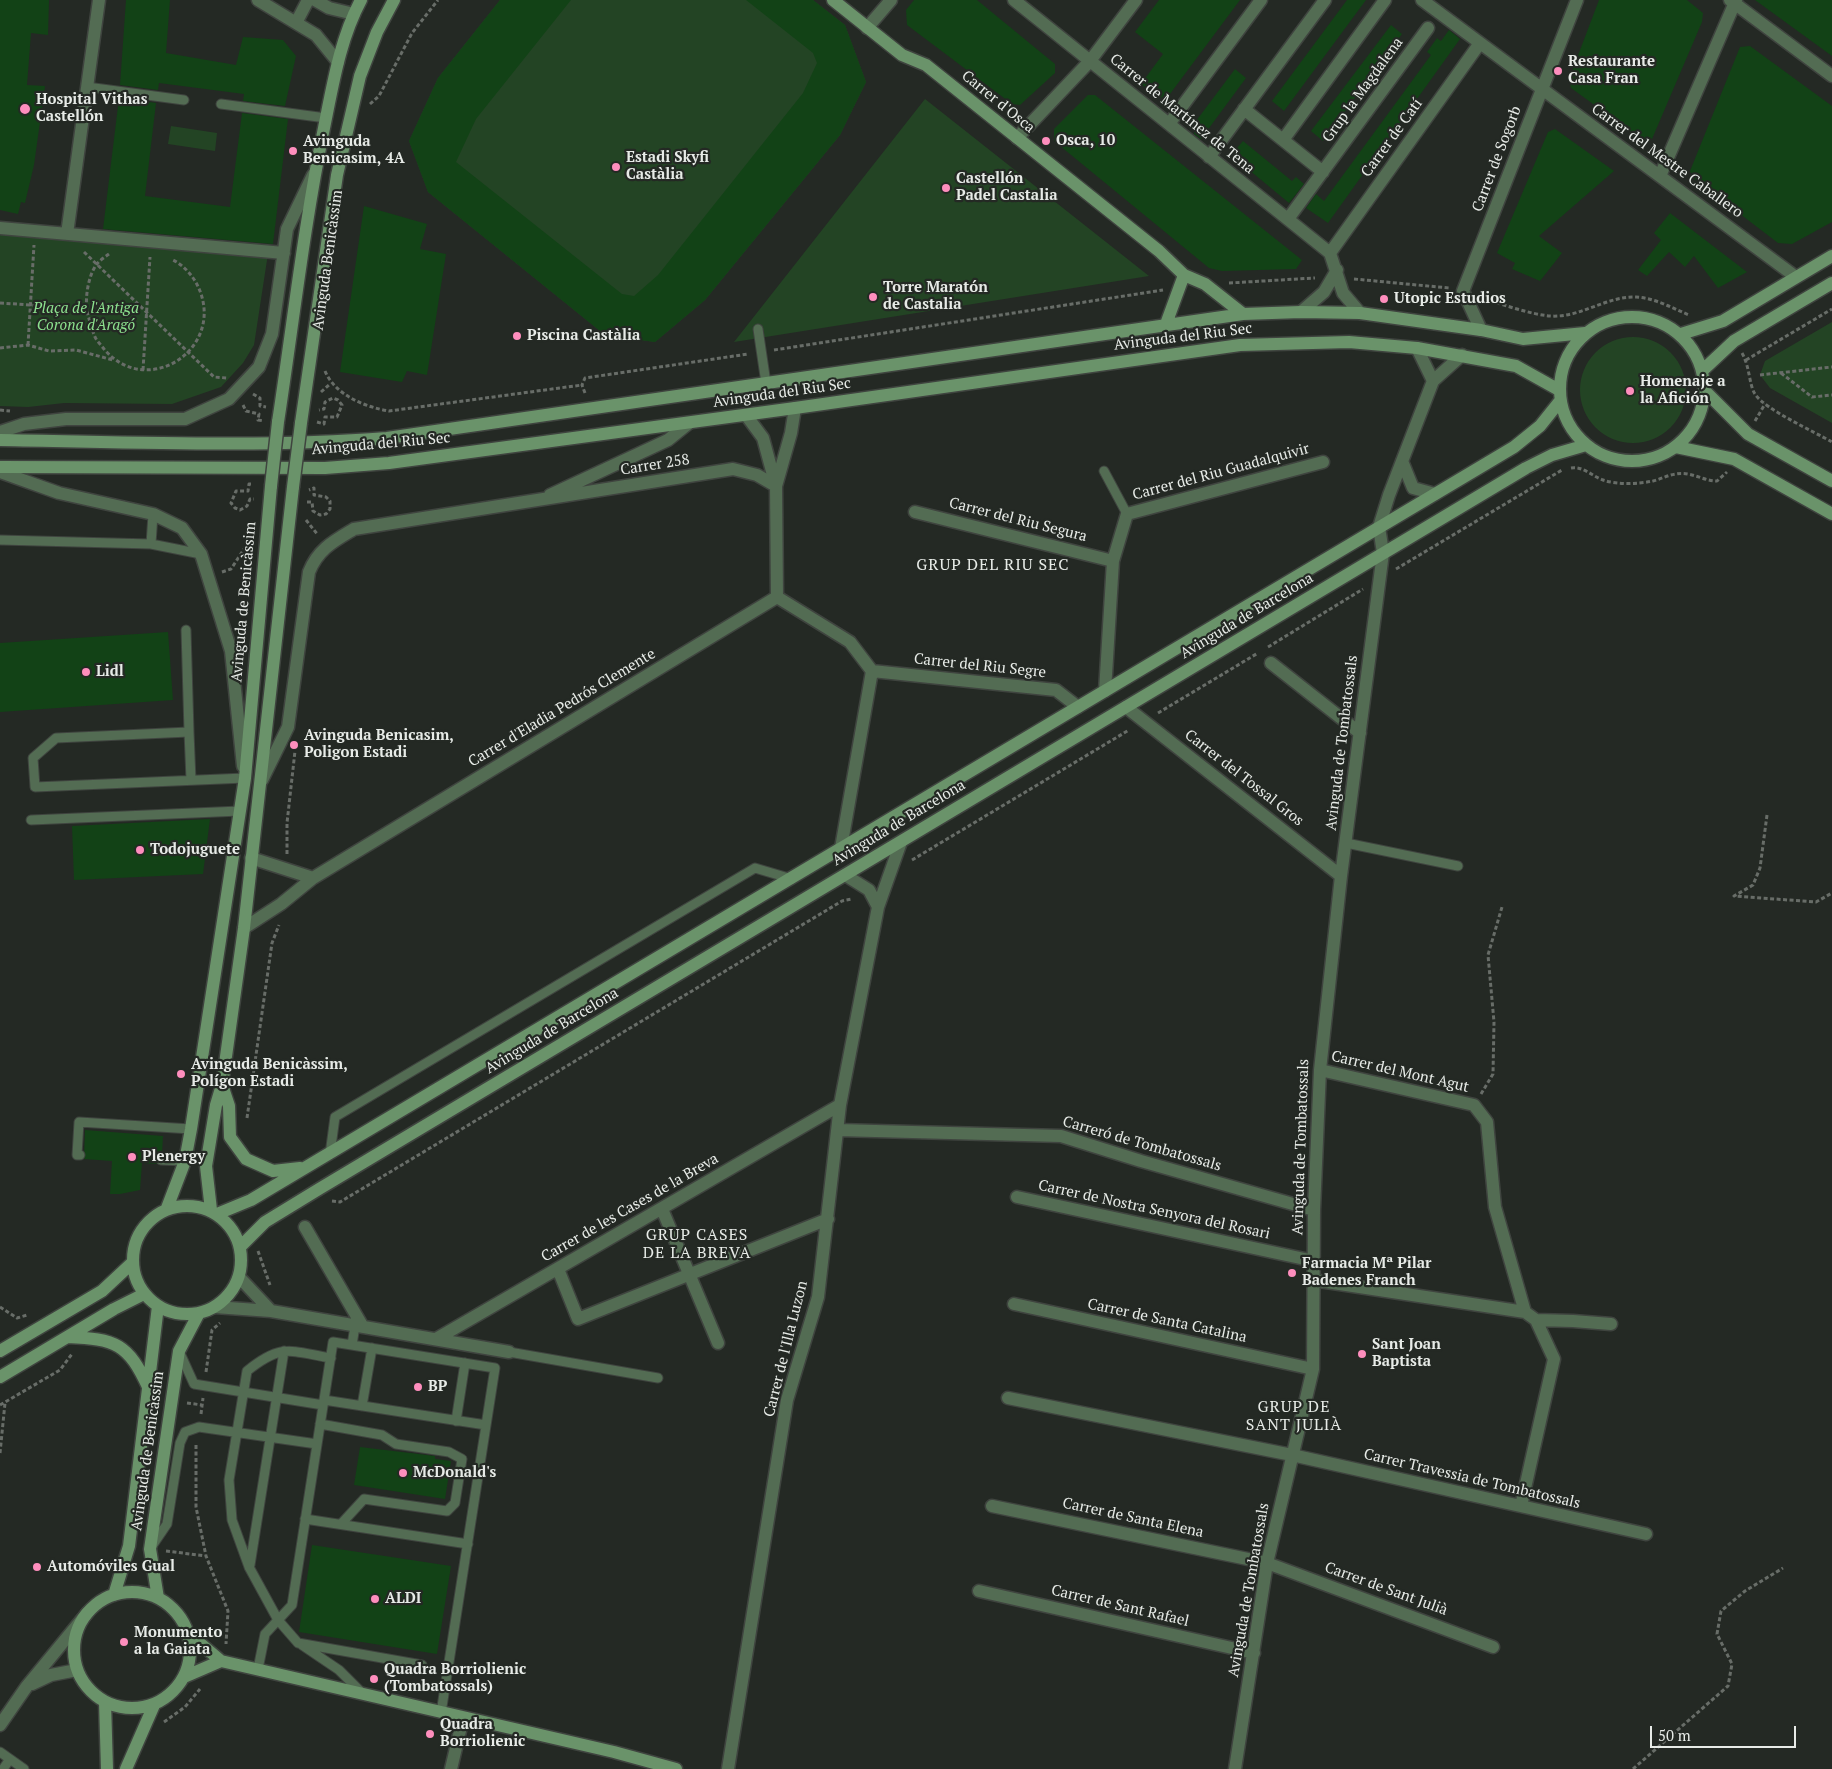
<!DOCTYPE html>
<html>
<head>
<meta charset="utf-8">
<style>
  body { margin:0 }
  #map { position:relative; width:1832px; height:1769px; overflow:hidden; background:#242924; font-family:"PT Serif",serif }
  canvas { display:block }
  .scale { position:absolute; left:1650px; top:1726px; width:146px; height:22px; box-sizing:border-box; border:2px solid #e7ebe7; border-top:0; padding-left:6px; font-size:15px; line-height:18px; white-space:nowrap; color:#e7ebe7; -webkit-text-stroke:4px #242924; paint-order:stroke }
</style>
</head>
<body>
<div id="map">
<canvas width="1832" height="1769"></canvas>
<div class="scale">50 m</div>
</div>
<script>
const ctx = document.querySelector('canvas').getContext('2d');
ctx.lineJoin = 'round';
function paint(path, color) {
  ctx.fillStyle = color;
  ctx.fill(path, 'evenodd');
}
function strokePath(path, color, width, dash) {
  ctx.strokeStyle = color;
  ctx.lineWidth = width;
  ctx.lineCap = dash ? 'butt' : 'round';
  ctx.setLineDash(dash || []);
  ctx.stroke(path);
}
function label(font, color, halo, rows, align = 'center') {
  ctx.font = font + ' "PT Serif",serif';
  ctx.lineWidth = 4.5;
  ctx.setLineDash([]);
  ctx.textBaseline = 'middle';
  ctx.strokeStyle = halo;
  ctx.fillStyle = color;
  for (const [text, x, y, turn = 0] of rows) {
    ctx.save();
    ctx.translate(x, y);
    ctx.rotate((+turn || 0) * Math.PI / 180);
    ctx.textAlign = isNaN(turn) ? turn : align;
    if (halo) ctx.strokeText(text, 0, 0);
    ctx.fillText(text, 0, 0);
    ctx.restore();
  }
}
const green = new Path2D(`
  M500,0H813L845,25L866,82L840,135L705,300L655,342L605,335L428,192L409,141L438,78Z
  M925,99L1149,276L734,342Z
  M171,126L217,133L215,151L168,144Z
  M0,223L269,247L254,345L243,363L221,387L172,404L64,403L28,407L0,406Z
  M1832,322V423L1770,388L1760,375L1765,361Z
  M1580 390a53 53 0 1 1 106 0a53 53 0 1 1-106 0Z`);
const building = new Path2D(`
  M0,0H49L48,35L31,33L27,85L45,86L34,165L25,203L21,202L18,214L0,210Z
  M126,0H170L166,53L236,65L243,37L283,40L296,56L285,106L243,101L244,94L159,83L158,90L120,85Z
  M500,0H571L476,119L456,162L622,294L634,296L658,275L803,93L817,63L813,53L746,0H813L845,25L866,82L840,135L705,300L655,342L605,335L428,192L409,141L438,78Z
  M914,0H977L1055,64V73L1020,105L1012,104L907,25L906,10Z
  M1159,0H1240L1167,98L1158,97L1141,84L1163,54L1135,32Z
  M1347,0H1366L1284,111L1272,101Z
  M1599,0H1687L1703,13L1702,22L1652,139L1640,138L1571,88L1569,79Z
  M1755,0H1832V56Z
  M1391,25L1402,34L1323,141L1311,131Z
  M1449,30L1460,39L1328,223L1306,208L1316,194L1324,201L1431,55L1427,52L1437,38L1441,41Z
  M1750,46L1832,106V222L1792,244L1778,243L1693,178L1690,171L1740,47Z
  M1235,69L1246,78L1201,139L1194,134L1196,121Z
  M1088,95H1095L1302,260L1296,269L1222,271L1209,268L1054,141V129Z
  M119,98L156,103L145,196L230,207L242,113L288,119L273,244L103,229Z
  M1555,129L1614,171L1539,236L1562,253L1540,281L1512,269L1515,263L1497,253L1548,132Z
  M1243,141L1292,181L1296,177L1304,184L1289,203L1231,155Z
  M364,206L427,224L420,249L446,254L427,375L407,371L402,382L340,372Z
  M1670,213L1747,272L1718,288L1694,256L1685,267L1669,252L1647,276L1638,270L1661,240L1654,233Z
  M168,632L173,700L0,712V643Z
  M210,819L203,874L74,880L72,826Z
  M85,1130L163,1136L162,1154L158,1155L155,1159L157,1164L142,1163L140,1190L120,1194H110L112,1161L84,1159Z
  M360,1447L435,1456V1459L451,1461L445,1499L354,1485Z
  M312,1545L451,1566L437,1654L299,1632Z`);
const path = new Path2D(`
  M370,104L379,96L412,33L438,0
  M84,252L214,377L227,378
  M109,254C105,257 100,260 97,264C88,275 84,301 88,315C90,322 92,330 95,337C97,341 101,345 104,349C146,399 223,351 200,291C195,278 185,266 173,260
  M1354,279L1449,288
  M1229,283L1315,278
  M1484,299C1505,305 1529,314 1550,316C1581,318 1606,296 1636,297C1655,298 1672,308 1689,315
  M0,303L61,307L87,312
  M28,345L34,245
  M0,348L28,345L49,351L76,350L113,360
  M774,350L1163,290
  M1742,353C1750,367 1749,385 1755,394C1764,409 1815,432 1832,442
  M1746,360L1832,309
  M143,370L150,257
  M325,371C335,395 365,407 389,411L582,385
  M1781,373L1812,397L1832,395
  M1760,375L1832,367
  M321,392L330,384
  M585,393L582,385L585,378L748,354
  M253,394L260,398V406L266,407
  M243,405L246,411L259,414L258,420L264,421
  M0,410L10,411
  M1755,421L1765,404
  M317,422L324,424L325,417H337L342,405L338,400L333,398L325,402L324,409L319,410
  M1571,468C1583,466 1592,476 1603,480C1617,485 1639,484 1653,481C1661,479 1668,475 1676,474C1691,471 1703,481 1717,481L1727,472
  M251,484H249L248,491H236L231,503L235,508L240,510L247,506L250,499H254
  M307,502H312L313,511L320,515L326,514L330,509V501L326,497L314,495V488L309,490
  M306,520L318,535
  M1396,569L1562,470
  M222,572L231,569L248,543
  M1268,647L1363,589
  M1158,713L1258,653
  M1767,815L1760,868L1753,885L1734,896L1816,902L1832,893
  M287,854V823L295,751
  M912,860L1129,730
  M1481,1094L1493,1074L1494,1022L1488,955L1502,907
  M247,1118L272,943L279,925
  M332,1201L340,1202L842,901L852,899
  M258,1251L270,1285
  M0,1307L17,1318L27,1315
  M206,1372L212,1330L220,1323
  M187,1403L202,1405
  M0,1405L60,1370L72,1354
  M201,1414L203,1398
  M196,1445V1507L206,1556L228,1611L226,1644
  M0,1453L5,1403
  M166,1551L206,1556
  M164,1722L185,1707L200,1689
  M1633,1769L1728,1686L1732,1664L1717,1634L1721,1611L1745,1591L1783,1568`);
const lane = new Path2D(`
  M87,87L184,100
  M221,104L326,118
  M758,329L766,383
  M1104,471L1127,514
  M153,514L151,544L201,554
  M0,540L151,544
  M186,630L189,732
  M191,780L189,732L56,738L33,758L35,787L245,778
  M31,820L240,811
  M1346,843L1458,866
  M330,1154L335,1117L755,868L792,879
  M80,1155H77L79,1122L191,1129
  M161,1160L185,1161
  M352,1345L355,1326
  M179,1351L194,1384L323,1405
  M509,1352L658,1378
  M331,1358C289,1351 282,1343 247,1371L229,1480L232,1520L249,1567L278,1620L298,1643L422,1665
  M324,1400L486,1425
  M362,1406L372,1348
  M456,1421L465,1363
  M320,1424L382,1435L396,1444L449,1452L462,1459L455,1503L447,1511L364,1499L341,1524
  M305,1519L468,1544
  M152,1546L167,1524L180,1443L185,1432L199,1427L317,1444
  M250,1565L284,1351
  M302,1645L339,1670L362,1693
  M258,1669L265,1634L292,1605L333,1342L495,1368L441,1713
  M0,1752L24,1769
  M3,1769L10,1759`);
const street = new Path2D(`
  M258,0L316,35L338,62
  M315,0L329,8L354,14
  M1014,0L1330,253L1343,293L1360,313
  M1422,0L1796,277
  M1730,0L1832,76
  M296,23L308,0
  M867,28L891,0
  M1244,109L1323,172
  M1169,124L1261,0
  M1017,138L1090,61L1136,0
  M1283,140L1385,0
  M1209,157L1325,0
  M1660,176L1736,0
  M1288,219L1428,28
  M0,228L284,253
  M67,234L99,0
  M1330,253L1480,43
  M1301,312L1324,292L1337,270
  M1481,330L1463,291L1577,0
  M1417,348L1433,381
  M746,415L763,438L776,486L777,597L850,642L872,671L841,848
  M0,432L24,424L66,419H185L229,399L259,367L272,334L287,229L313,175
  M1402,461L1413,488L1435,494
  M0,472L59,493L153,514L182,528L201,554L231,651L243,766
  M776,486L791,433L795,408
  M550,495L668,440L689,423
  M915,512L1113,561
  M1271,663L1360,733
  M872,671L1056,690L1078,707
  M1105,691L1113,561L1127,514L1323,462
  M1126,707L1341,876
  M262,780L288,727L309,572C318,549 334,541 354,529L733,469L757,475L776,486
  M251,858L313,878
  M845,875L869,890L878,907
  M244,928L281,904L313,878L777,597
  M1320,1070L1474,1105L1487,1122L1495,1207L1525,1312L1536,1320L1554,1359L1521,1506
  M838,1130L1061,1136L1141,1161L1314,1210
  M1017,1197L1314,1261
  M662,1209L718,1343
  M305,1227L363,1327
  M558,1269L578,1319L828,1219
  M239,1277L271,1311
  M1313,1280L1525,1312
  M1014,1304L1313,1369
  M215,1307L271,1311L509,1352
  M1536,1320L1573,1321L1611,1324
  M436,1339L840,1105
  M1008,1398L1292,1455L1646,1534
  M992,1506L1267,1563L1493,1647
  M979,1591L1254,1653
  M32,1684L51,1675L77,1670
  M0,1725L27,1686L88,1612
  M451,1769L463,1718
  M728,1769L787,1400L818,1297L840,1105L878,907L901,842
  M1235,1769L1267,1563L1313,1369L1314,1210L1320,1070L1341,876L1383,553L1379,527L1389,495L1433,381L1462,355`);
const secondary = new Path2D(`
  M833,0L902,55L926,65L1159,251L1184,275L1205,284L1243,314
  M1560 389a72 72 0 1 1 144 0a72 72 0 1 1-144 0Z
  M1166,324L1184,275
  M1681,334L1723,321L1832,256
  M1703,370L1734,341L1832,283
  M1705,391L1748,434L1832,481
  M278,422C293,324 304,225 324,128C333,84 340,39 361,0
  M301,423L337,175L360,76L377,32L394,0
  M0,440C129,442 258,448 387,438L1243,314L1301,312L1360,313L1481,330L1523,339L1585,333
  M1676,447L1734,459L1832,514
  M0,467L325,468L389,463L795,408L1240,345L1349,342L1417,348L1516,366L1559,390
  M222,1085L229,1106L230,1137L246,1159L273,1171L300,1168
  M133 1260a54 54 0 1 1 108 0a54 54 0 1 1-108 0Z
  M167,1208L185,1161L191,1129L245,778L271,486
  M211,1210L206,1166L216,1105L222,1085L244,928L293,487
  M217,1214L251,1200L1514,447L1540,426L1560,401
  M240,1247L265,1222L319,1189L1526,468L1552,455L1586,445
  M67,1337C116,1339 128,1343 149,1389
  M0,1351L102,1291L132,1263
  M0,1377L114,1309L144,1294
  M74 1650a58 58 0 1 1 116 0a58 58 0 1 1-116 0Z
  M114,1595L129,1546L158,1306
  M158,1598L150,1549L179,1351L199,1313
  M188,1633L221,1661L614,1752L676,1769
  M184,1677L221,1661
  M105,1702L107,1769
  M126,1769L154,1705`);
const secondaryBridge = new Path2D(`
  M271,486L278,422
  M293,487L301,423`);
const markers = [
  [1558,71,5,"#fe8ebd"],
  [25,109,6,"#fe8ebd"],
  [1046,141,5,"#fe8ebd"],
  [293,151,5,"#fe8ebd"],
  [616,167,5,"#fe8ebd"],
  [946,188,5,"#fe8ebd"],
  [873,297,5,"#fe8ebd"],
  [1384,299,5,"#fe8ebd"],
  [517,336,5,"#fe8ebd"],
  [1630,391,5,"#fe8ebd"],
  [86,672,5,"#fe8ebd"],
  [294,745,5,"#fe8ebd"],
  [140,850,5,"#fe8ebd"],
  [181,1074,5,"#fe8ebd"],
  [132,1157,5,"#fe8ebd"],
  [1292,1273,5,"#fe8ebd"],
  [1362,1354,5,"#fe8ebd"],
  [418,1387,5,"#fe8ebd"],
  [403,1473,5,"#fe8ebd"],
  [37,1567,5,"#fe8ebd"],
  [375,1599,5,"#fe8ebd"],
  [124,1642,5,"#fe8ebd"],
  [374,1679,5,"#fe8ebd"],
  [430,1734,5,"#fe8ebd"]
];
const poiNames = [
  ["Restaurante",1568,62],
  ["Casa Fran",1568,79],
  ["Hospital Vithas",36,100],
  ["Castellón",36,117],
  ["Osca, 10",1056,141],
  ["Avinguda",303,142],
  ["Benicasim, 4A",303,159],
  ["Estadi Skyfi",626,158],
  ["Castàlia",626,175],
  ["Castellón",956,179],
  ["Padel Castalia",956,196],
  ["Torre Maratón",883,288],
  ["de Castalia",883,305],
  ["Utopic Estudios",1394,299],
  ["Piscina Castàlia",527,336],
  ["Homenaje a",1640,382],
  ["la Afición",1640,399],
  ["Lidl",96,672],
  ["Avinguda Benicasim,",304,736],
  ["Poligon Estadi",304,753],
  ["Todojuguete",150,850],
  ["Avinguda Benicàssim,",191,1065],
  ["Polígon Estadi",191,1082],
  ["Plenergy",142,1157],
  ["Farmacia Mª Pilar",1302,1264],
  ["Badenes Franch",1302,1281],
  ["Sant Joan",1372,1345],
  ["Baptista",1372,1362],
  ["BP",428,1387],
  ["McDonald's",413,1473],
  ["Automóviles Gual",47,1567],
  ["ALDI",385,1599],
  ["Monumento",134,1633],
  ["a la Gaiata",134,1650],
  ["Quadra Borriolienic",384,1670],
  ["(Tombatossals)",384,1687],
  ["Quadra",440,1725],
  ["Borriolienic",440,1742]
];
const streetNames = [
  ["Grup la Magdalena",1363,90,-54],
  ["Carrer d'Osca",998,102,39],
  ["Carrer de Martínez de Tena",1182,114,39],
  ["Carrer de Catí",1392,138,-54],
  ["Carrer de Sogorb",1497,159,-69],
  ["Carrer del Mestre Caballero",1667,161,36],
  ["Avinguda Benicàssim",328,260,-82],
  ["Avinguda del Riu Sec",1183,337,-7],
  ["Avinguda del Riu Sec",782,393,-8],
  ["Avinguda del Riu Sec",381,444,-5],
  ["Carrer 258",655,465,-9],
  ["Carrer del Riu Guadalquivir",1221,472,-15],
  ["Carrer del Riu Segura",1018,520,14],
  ["Avinguda de Benicàssim",244,602,-85],
  ["Avinguda de Barcelona",1247,616,-31],
  ["Carrer del Riu Segre",980,666,6],
  ["Carrer d'Eladia Pedrós Clemente",562,708,-31],
  ["Avinguda de Tombatossals",1342,743,-83],
  ["Carrer del Tossal Gros",1244,778,38],
  ["Avinguda de Barcelona",899,823,-31],
  ["Avinguda de Barcelona",552,1031,-31],
  ["Carrer del Mont Agut",1400,1072,13],
  ["Carreró de Tombatossals",1142,1144,16],
  ["Avinguda de Tombatossals",1301,1147,-88],
  ["Carrer de les Cases de la Breva",630,1208,-30],
  ["Carrer de Nostra Senyora del Rosari",1154,1210,12],
  ["Carrer de Santa Catalina",1167,1321,12],
  ["Carrer de l'Illa Luzon",786,1349,-76],
  ["Avinguda de Benicàssim",148,1451,-82],
  ["Carrer Travessia de Tombatossals",1472,1479,13],
  ["Carrer de Santa Elena",1133,1518,12],
  ["Carrer de Sant Julià",1386,1589,20],
  ["Avinguda de Tombatossals",1249,1590,-80],
  ["Carrer de Sant Rafael",1120,1606,13]
];
const parkNames = [
  ["Plaça de l'Antiga",86,309],
  ["Corona d'Aragó",86,326]
];
const neighbourhoodNames = [
  ["GRUP DEL RIU SEC",993,565],
  ["GRUP CASES",697,1235],
  ["DE LA BREVA",697,1253],
  ["GRUP DE",1294,1407],
  ["SANT JULIÀ",1294,1425]
];
paint(green, '#234424');
paint(building, '#124216');
strokePath(lane, '#3f443f', 11);
strokePath(street, '#3f443f', 15);
strokePath(secondary, '#3f443f', 15);
strokePath(path, '#686d68', 3, [4, 2.5]);
strokePath(lane, '#536c53', 9);
strokePath(street, '#536c53', 12);
strokePath(secondary, '#6a936a', 12);
strokePath(secondaryBridge, '#3f443f', 15, []);
strokePath(secondaryBridge, '#6a936a', 12);
for (const [x, y, r, color] of markers) {
  const dot = new Path2D();
  dot.arc(x, y, r, 0, 2 * Math.PI);
  ctx.fillStyle = color;
  ctx.fill(dot);
  strokePath(dot, '#242924', 2);
}
label('bold 15px', '#e7ebe7', '#242924', poiNames, 'left');
label('15px', '#e7ebe7', '#242924', streetNames);
label('italic 15px', '#8de28f', '#242924', parkNames);
ctx.letterSpacing = '1px';
label('16px', '#e7ebe7', '#242924', neighbourhoodNames);
ctx.letterSpacing = '0px';
</script>
</body>
</html>
